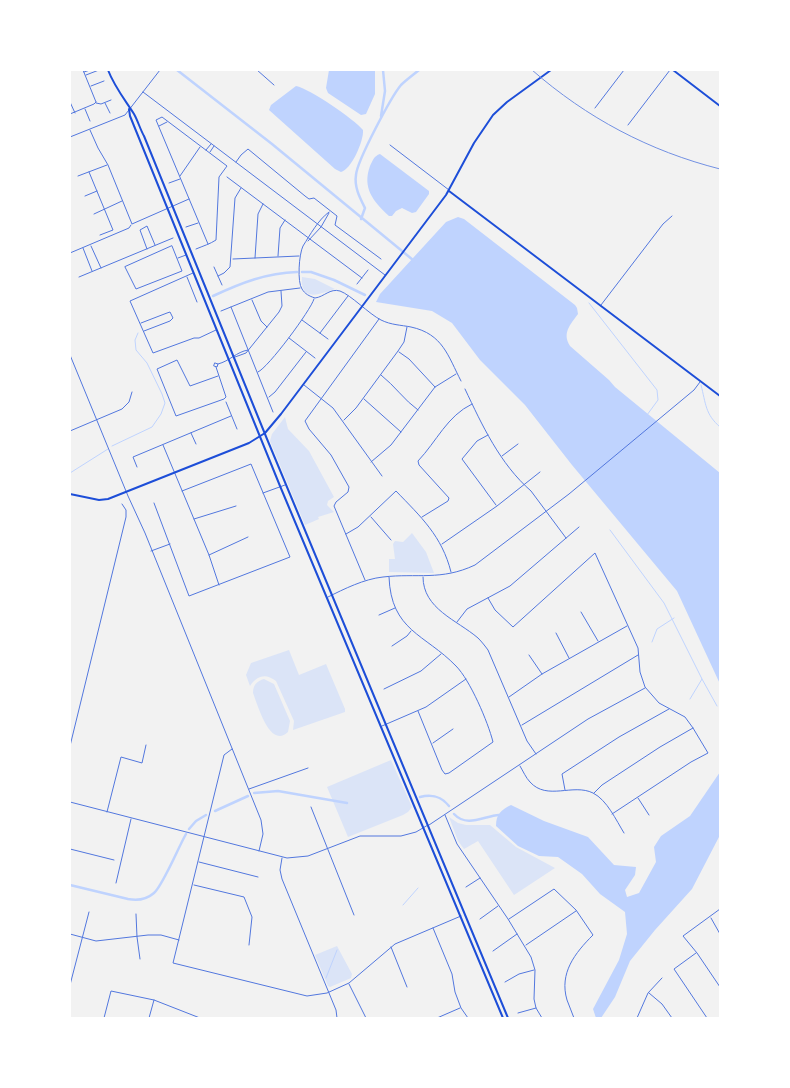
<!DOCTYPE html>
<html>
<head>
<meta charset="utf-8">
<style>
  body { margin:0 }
  #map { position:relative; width:790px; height:1088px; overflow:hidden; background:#f2f2f2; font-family:Barlow,sans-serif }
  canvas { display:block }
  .frame { position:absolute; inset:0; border:71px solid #fff; pointer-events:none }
</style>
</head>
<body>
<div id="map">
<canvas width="790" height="1088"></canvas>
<div class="frame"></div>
</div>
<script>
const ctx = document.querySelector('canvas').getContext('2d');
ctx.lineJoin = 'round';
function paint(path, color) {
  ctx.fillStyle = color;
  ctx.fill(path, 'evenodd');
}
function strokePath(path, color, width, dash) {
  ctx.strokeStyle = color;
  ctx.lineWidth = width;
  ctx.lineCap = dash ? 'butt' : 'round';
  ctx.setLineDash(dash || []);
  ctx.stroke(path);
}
const green = new Path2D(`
  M302,277L315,279L335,289C322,293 300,304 302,277Z
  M285,417L288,429L309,451L334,497L328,501L327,505L334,512L318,517L319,519L305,525L270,441L272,434Z
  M412,533L426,552L434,573L389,572V559H395L393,544L395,541L403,542Z
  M289,650L299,675L326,664L345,709V712L293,730L294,721L276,681C266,673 257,675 250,686L246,675L251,663Z
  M264,679L274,684L290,721L288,732C270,749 258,706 253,693C253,685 257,681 264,679Z
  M391,760L412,807L408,812L403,815L348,837L327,787Z
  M449,817L458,823L466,825H490L516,847L555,868L514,895L478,841L464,849L458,841Z
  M337,946L352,974L351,978L330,987L328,986L315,955Z`);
const water = new Path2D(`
  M329,70H375V94L366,114L361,115L328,93L326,88Z
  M296,86C310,89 354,119 363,130C364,141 351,170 341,172L335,169L269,110L271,105Z
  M380,154L429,191V194L416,212L412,213L402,208L396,211L392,216H389C373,201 362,188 370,166C373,160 374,156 380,154Z
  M458,217L464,219L575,305L577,308L578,314C570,325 562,333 570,346L609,380L615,387L720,473V684L677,591L572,465L525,405L480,360L452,323L432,311L376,302L380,294L446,222Z
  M720,772V835L692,889L655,930L630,961L615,997L601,1018H596L593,1009L619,960L627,934L625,912L600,894L582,874L558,857L539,856L518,846L496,826C496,814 501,810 511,805L544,821L588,837L614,865L636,867L635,875L625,890L627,897L639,893L656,862L654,847L661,836L690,816Z`);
const stream = new Path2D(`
  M589,303L657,390L658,400L647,415
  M701,385C706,404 705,414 720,427
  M112,446L152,427L161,414L165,403L162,394L147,363L136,350L135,340L138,333
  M70,473L108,449
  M610,530L664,603L702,679L690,699
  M652,642L657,629L674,618
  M702,679L717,706
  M403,905L418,888
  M326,978L337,950`);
const canal = new Path2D(`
  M177,70L272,144L413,260
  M381,116L385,91L383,70
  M361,219L365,208C360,198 354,187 356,175C357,161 391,97 401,85C406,80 413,75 419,70
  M302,272H311L334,280L365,295
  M213,296C241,283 266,273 297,272
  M254,793L278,791L347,803
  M420,797C432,794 441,796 449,806
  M215,811L248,796
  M454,814C467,828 484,816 499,815
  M189,829L196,821L206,815
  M70,885L128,899C138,901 147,899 154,893C163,885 178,848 186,834`);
const minor = new Path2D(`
  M83,70L96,102
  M257,70L274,85
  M84,72L90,70
  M86,75L99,70
  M91,86L104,81
  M70,102L75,113
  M96,103L101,104L111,100
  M105,103L110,113
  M595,108L624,70
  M85,109L90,121
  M70,114L94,104L96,102
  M628,125L670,70
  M159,126L167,122
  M70,130V131
  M90,130L98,148L108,165L132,224L189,199
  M390,145L449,190
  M206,150L211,144
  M210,152L214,146
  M236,162L241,155L248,149L305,196L309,199L314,198L337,216L335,225L381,259
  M89,172L113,230L100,235
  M78,176L107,165
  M180,176L200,147
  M227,177L362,278
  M169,183L180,179
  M85,196L97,191
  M329,212C318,220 310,235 303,246C299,254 297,282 302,289C305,294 309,296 315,298C324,297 330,288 340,291C351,295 369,314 381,320C391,325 401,325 411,327C443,334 448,356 461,381
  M94,214L122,201
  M186,227L198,223
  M308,241L321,227L329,213
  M91,246L101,268
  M172,246L182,271L136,289L125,267Z
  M83,248L92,271
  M147,249L140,230L147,226L155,245
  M196,249C203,246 210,244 216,240L219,177L227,166L162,117L156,120L208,244
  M70,253L129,228L131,225
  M278,256L280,228L285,220
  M178,258L186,255
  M255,258L258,214L263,204
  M233,259L299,256
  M214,267L222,285
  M193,273L130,301L153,353L194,338H199L216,330
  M218,276L224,273L230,267L235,198L241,188
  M79,277L173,238
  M187,277L197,302
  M357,284L368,270
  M252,300L261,321L267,327
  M601,305L663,224L672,216
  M231,307L273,412
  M221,311L268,292L300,288
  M302,320L328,339
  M141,323L167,313L170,312L173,318L170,321L144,331
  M320,333L348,296
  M289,338L315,358
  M399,352L409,359L435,387
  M235,357L246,353L279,312L282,306L281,291
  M215,363L218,364L217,367L214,366Z
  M218,364C230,361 236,352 248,350
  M216,367L226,397L224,399L176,416L157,369L177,360L190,386L218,376
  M258,372C268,368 311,310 314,299
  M381,375C395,386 404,400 418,410
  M304,385L333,408L382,476
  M465,389C482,425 500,464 531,491L566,538
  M269,397L275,392L306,352
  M364,399L401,432
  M226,402L237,429
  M344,420L356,408L398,351L404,342L407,327
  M70,431L122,409L129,402L132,392
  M191,433L196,444
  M488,435L477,441L462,459L496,505
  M163,445L209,555L219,585
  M502,456L518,444
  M371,462L391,445L435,387L456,374
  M137,467L133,457L231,416
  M263,493L285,485
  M154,503L189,596L290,557L251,464L182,491
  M371,517L391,540
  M422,517L448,501L449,498L419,465L418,461C437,441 447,416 472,404
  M194,519L236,506
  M346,534L358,527L396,491C421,517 442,536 451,572
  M442,544L497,506L540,472
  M151,551L170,544
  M209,555L248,537
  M389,577C391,631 425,634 456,666C470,680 488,722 493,742L449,773L445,774L442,770L418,711
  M423,577C423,609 457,620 478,638C482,642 485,646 488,650L527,741L536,754
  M365,580L334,506L336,502L348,492L349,487L331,455L309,429L305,421L379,319
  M488,598L495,610L513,627L595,553L638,648L640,672L645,687L659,703L685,717L693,728L708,753L691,762L612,814
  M581,612L598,641
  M379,615L395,608
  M457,622L467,609L510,586L579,527
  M556,633L569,658
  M392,646L407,636L411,631
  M529,655L542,674
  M384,689L421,671L441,654
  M509,697L542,674L627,626
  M522,725L638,655
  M382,726L426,707L466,679
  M433,743L453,729
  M70,746L126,517V510L122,504
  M232,749L224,755L173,963L307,996L327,993L349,983L395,944L461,916
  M520,766C523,771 526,778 530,782C547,801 573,783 593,793C607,800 616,820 624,833
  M249,789L308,768
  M565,790L562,774L619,737L669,709
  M594,793L602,785L660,747L693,728
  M638,798L649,815
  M311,807L354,915
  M107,812L121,757L142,763L146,745
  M445,815L457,844L508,919L531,957L535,970L534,999L536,1008L542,1018
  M429,825L588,719L645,688
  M70,849L114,860
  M282,858L280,870L282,879L336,1010L337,1018
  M199,862L258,877
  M116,883L131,819
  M194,885L244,897L252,917L249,945
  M466,887L480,878
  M720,909L683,936L697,953L720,987
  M136,914L137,937L140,959
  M711,918L720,934
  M480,919L498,906
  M509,919L554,889L576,910L593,935C575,953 559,973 567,1000C569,1006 572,1012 574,1018
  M433,928L452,974L455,992L461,1008L468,1018
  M70,934L96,941L148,935H161L179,940
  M526,945L576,911
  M391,947L407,987
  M493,951L517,934
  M696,953L674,969L707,1018
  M505,982L519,974L534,970
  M349,984L366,1018
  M70,985L89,912
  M649,993L662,1004L672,1018
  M518,1013L536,1008
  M104,1018L111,991L154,1000L200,1018
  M149,1018L154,1000
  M437,1018L460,1008
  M637,1018L648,993L662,978`);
const tertiary = new Path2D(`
  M143,92L385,275
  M70,137L125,115L160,70
  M70,355L128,496L145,533L261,820L263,834L259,851
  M328,597C344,589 364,579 383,577C417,573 441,581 475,565L569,494L694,390L700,382
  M70,802L287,858L308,856L360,836H401L416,832L428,825`);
const secondary = new Path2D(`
  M673,70L720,106
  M449,191L720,396
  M70,494L99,500L108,499L249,443L265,433L281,414L446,195L474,143L493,115L507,102L551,70`);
const primary = new Path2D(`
  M108,70C114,86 125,100 134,114C138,121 140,129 144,136L267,439L508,1018
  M129,109L130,116L280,486L503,1018`);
const rail = new Path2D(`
  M532,70C587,118 649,151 720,169`);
paint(green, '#dbe4f7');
paint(water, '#bfd3fe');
strokePath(stream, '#bfd3fe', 1);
strokePath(canal, '#bfd3fe', 2.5);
strokePath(minor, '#5277de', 1);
strokePath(tertiary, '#5277de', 1);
strokePath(secondary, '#1d4ed8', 2);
strokePath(primary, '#1d4ed8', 2);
strokePath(rail, '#7290e2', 1);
</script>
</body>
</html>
